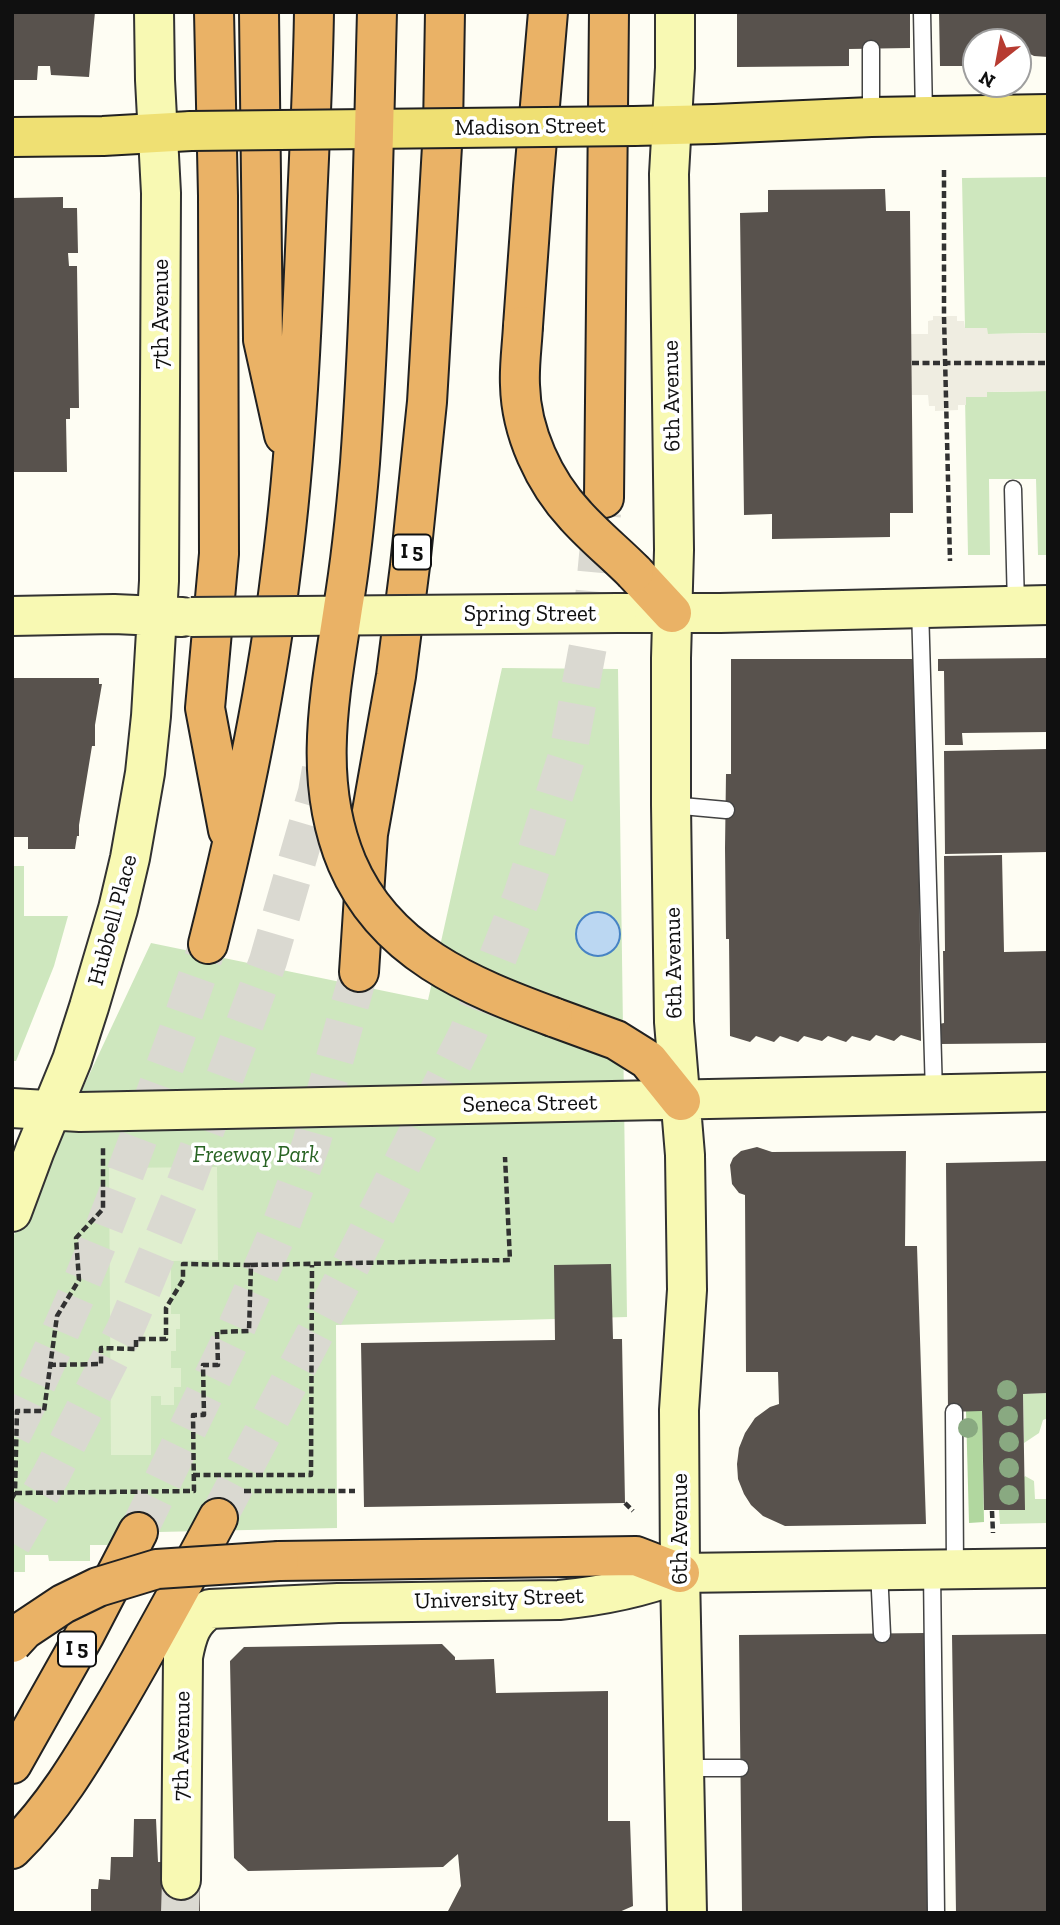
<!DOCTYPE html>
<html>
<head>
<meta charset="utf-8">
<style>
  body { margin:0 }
  #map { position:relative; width:1060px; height:1925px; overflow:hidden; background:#fefdf3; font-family:"Zilla Slab",serif }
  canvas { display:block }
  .frame { position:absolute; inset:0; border:14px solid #101010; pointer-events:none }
  .north { position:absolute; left:962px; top:28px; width:70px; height:70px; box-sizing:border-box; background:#fff; border:2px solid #9f9f9f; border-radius:50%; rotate:211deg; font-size:19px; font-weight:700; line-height:28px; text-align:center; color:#101010 }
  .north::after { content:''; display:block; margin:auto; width:24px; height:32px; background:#b73b31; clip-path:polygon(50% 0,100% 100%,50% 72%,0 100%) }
</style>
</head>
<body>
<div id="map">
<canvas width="1060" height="1925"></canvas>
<div class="frame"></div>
<div class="north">N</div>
</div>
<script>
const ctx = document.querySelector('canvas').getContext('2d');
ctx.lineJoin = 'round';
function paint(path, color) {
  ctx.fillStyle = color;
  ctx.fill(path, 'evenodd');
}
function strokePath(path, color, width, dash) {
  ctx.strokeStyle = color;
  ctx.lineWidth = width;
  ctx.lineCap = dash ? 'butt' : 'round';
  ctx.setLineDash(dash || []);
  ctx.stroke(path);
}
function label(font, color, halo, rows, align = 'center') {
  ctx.font = font + ' "Zilla Slab",serif';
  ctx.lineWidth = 7;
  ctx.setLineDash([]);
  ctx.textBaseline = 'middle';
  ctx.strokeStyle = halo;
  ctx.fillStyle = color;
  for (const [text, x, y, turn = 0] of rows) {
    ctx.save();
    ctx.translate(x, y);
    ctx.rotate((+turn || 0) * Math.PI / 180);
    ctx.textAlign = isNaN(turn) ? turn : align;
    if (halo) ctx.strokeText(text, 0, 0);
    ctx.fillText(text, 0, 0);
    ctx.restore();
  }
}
const green = new Path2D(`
  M1048,177V333L987,334V328H965L962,178Z
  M1048,391V555H1038L1036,479H989L990,555H968L965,397H986L987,392Z
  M502,668L618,669L627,1317L336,1325L337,1528L114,1533V1545H90V1561H49L48,1555H25V1572H12V1239L151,943L428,1000Z
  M12,866H24V916H68L54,966L16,1061H12Z
  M1048,1393V1418L1043,1420L1039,1433L1024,1443L1023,1394Z
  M1025,1476L1034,1481L1035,1499H1048V1523L1000,1524L999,1510Z`);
const forest = new Path2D(`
  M966,1411H982L984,1522L969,1523Z`);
const pitch = new Path2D(`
  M217,1167L218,1260L171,1261V1314H180V1329H176V1351H171V1368H181V1387H174V1405H161V1396H151V1455H111L109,1168Z`);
const plaza = new Path2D(`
  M933,316H957V321H964L965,328H987L988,334L1048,333V391L987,392V397H966V405H958V410L935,411V406H929L928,395H912L911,334H928V321L933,320Z`);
const water = new Path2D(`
  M576 934a22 22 0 1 1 44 0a22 22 0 1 1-44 0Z`);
const building = new Path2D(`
  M12,12H95L89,77L51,75L50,66H38L37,80H12Z
  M737,12H910V48L849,49V66L737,67Z
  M939,12H1048V57L1034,56L1018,48V42H976V66H940Z
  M885,189L886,211H910L913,513H890V537L772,539V514L744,515L740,213L768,212V190Z
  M63,197V208H77L78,253H68L69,266H77L79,408H70V419H66L67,472H12V198Z
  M1048,658V732L962,733L963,745H945L944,671H938V659Z
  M731,659H917L921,1041L901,1035L894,1041L876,1035L870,1041L852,1036L846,1042L828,1036L822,1041L804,1036L798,1042L780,1036L774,1042L756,1036L750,1042L730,1036L729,939H726L725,848L726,774H731Z
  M12,678H99V684H102L95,725V746H92L79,825V836H77L75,849H28V837H12Z
  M1048,749V852L945,854L944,751Z
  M1002,855L1004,952L1048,951V1043L940,1044L939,1024L944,1023L943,951H945L944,856Z
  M757,1147L772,1152L906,1151L905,1246H917L926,1524L785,1526L763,1516L751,1505L744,1494L738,1479L737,1464L739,1448L745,1433L755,1418L770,1407L779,1404L778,1372H746L745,1195L739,1193L732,1184L730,1165L733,1158L741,1151Z
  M1048,1161V1393L1023,1394L1025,1510H984L982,1411L948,1412L946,1163Z
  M611,1264L613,1339H622L625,1503L364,1507L361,1343L555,1340L554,1265Z
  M926,1633L929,1913H742L739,1635Z
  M1048,1634V1913H956L952,1635Z
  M442,1644L455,1657V1660L494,1659L496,1693L608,1691V1821H630L633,1906L617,1913H447L461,1886L458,1854L443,1867L248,1871L234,1858L230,1661L244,1647Z
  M134,1819H156L158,1862H166L174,1888L200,1889V1913H91V1889H98L99,1879L110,1880L111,1857H133Z`);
const secondaryTunnel = new Path2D(`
  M180,1913L181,1880`);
const highwayTunnel = new Path2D(`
  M12,1435C64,1331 107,1224 147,1115C168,1058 189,1002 208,944
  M218,1518L354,1259L468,1033L522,896L568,753L591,630L602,513
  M138,1532L235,1331L281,1225L311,1144L359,972
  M12,1543L51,1475L125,1330L179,1201L268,961L317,792L323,757`);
const path = new Path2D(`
  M944,170V316L950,561
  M912,363H1048
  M49,1365L101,1364V1348L136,1349V1339H166V1308L183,1280V1264L251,1265
  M193,1475H311L312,1265
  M244,1491H355
  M15,1493L194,1491L193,1415H204L203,1365H218L217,1332L249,1331L251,1265L510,1260L505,1157
  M12,1498L15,1493L17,1411H44L57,1316L79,1280L76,1238L103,1209V1148
  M625,1503L633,1511
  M992,1511L993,1533`);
const lane = new Path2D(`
  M922,12L924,116
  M871,117V49
  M1013,489L1016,606
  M920,607L934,1094
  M671,805L726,810
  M954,1412L955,1569
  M879,1570L882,1634
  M932,1570L936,1913
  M684,1768H740`);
const secondary = new Path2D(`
  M675,12V68L669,174L674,550L671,658V805L674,1022L685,1155L687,1290L679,1410L680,1573L687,1913
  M617,613H720L1048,605
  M12,616L114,614L182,617
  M12,1108L80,1112L1048,1092
  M12,1212L35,1150L72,1060L89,1007L118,909L130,858L145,773L151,716L159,581L161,193L155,80L154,12
  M181,1880L183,1657C187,1636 191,1620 210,1609L338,1603L559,1600C601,1596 641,1588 680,1573L1048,1568`);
const primary = new Path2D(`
  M634,126L714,124L871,117L1048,114
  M12,137L103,136L191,131`);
const highway = new Path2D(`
  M214,12L218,196L219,554L205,708L228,830
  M259,12L263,340L284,435
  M523,326L533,187L548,12
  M604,498L609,12
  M634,572L672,613
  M208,944C239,821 266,697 281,571C297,448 302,326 307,202C310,139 313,76 314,12
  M359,972L368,834L396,676L410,566L427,402L443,129L445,12
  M553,1017L616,1040L648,1060L681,1101
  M279,1561L636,1556L680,1573
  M12,1764L84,1636L138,1532
  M12,1849C56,1806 86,1753 117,1701C152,1641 185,1580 218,1518`);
const secondaryBridge = new Path2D(`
  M191,617L617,613`);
const primaryBridge = new Path2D(`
  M191,131L634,126`);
const highwayBridge = new Path2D(`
  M377,12C373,162 371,313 360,463C356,511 351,560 343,608C330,695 312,779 347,863C385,952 469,986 553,1017
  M523,326C522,346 519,366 520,385C521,432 544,482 576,516C594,536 615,553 634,572
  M12,1643L24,1630L63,1604L98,1587L157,1569L279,1561`);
const trees = [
  [1007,1390],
  [1008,1416],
  [968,1428],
  [1009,1442],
  [1009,1468],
  [1009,1495]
];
const shields = [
  [412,552,38],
  [77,1649,38]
];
const shieldNames = [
  ["I 5",412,552],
  ["I 5",77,1649]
];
const streetNames = [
  ["Madison Street",530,127,-1],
  ["7th Avenue",161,314,-90],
  ["6th Avenue",672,396,-91],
  ["Spring Street",530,614],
  ["Hubbell Place",113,920,-75],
  ["6th Avenue",674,963,-91],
  ["Seneca Street",530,1104,-1],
  ["6th Avenue",680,1529,-90],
  ["University Street",499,1599,-2],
  ["7th Avenue",182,1746,-89]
];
const parkNames = [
  ["Freeway Park",256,1155]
];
paint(green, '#cee7be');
paint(forest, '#b1d79f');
paint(pitch, '#e0efcf');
paint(plaza, '#efede1');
paint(water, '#bbd7f2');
strokePath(water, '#4783c4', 2);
paint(building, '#58524d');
strokePath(secondaryTunnel, '#dad9d1', 38, [38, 19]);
strokePath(highwayTunnel, '#dad9d1', 38, [38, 19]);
strokePath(lane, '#434343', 19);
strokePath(secondary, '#323232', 42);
strokePath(primary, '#212121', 42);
strokePath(highway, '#212121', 42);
strokePath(path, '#323232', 4.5, [7, 3.5]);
strokePath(lane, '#fff', 16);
strokePath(secondary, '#f8f9b3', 38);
strokePath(primary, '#efe073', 38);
strokePath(highway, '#eab266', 38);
strokePath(secondaryBridge, '#323232', 42, []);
strokePath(primaryBridge, '#212121', 42, []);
strokePath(highwayBridge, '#212121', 42, []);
strokePath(secondaryBridge, '#f8f9b3', 38);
strokePath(primaryBridge, '#efe073', 38);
strokePath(highwayBridge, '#eab266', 38);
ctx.fillStyle = '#89a981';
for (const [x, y] of trees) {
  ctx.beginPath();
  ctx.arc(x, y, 10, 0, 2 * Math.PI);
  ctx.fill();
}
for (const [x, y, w] of shields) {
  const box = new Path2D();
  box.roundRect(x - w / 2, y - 17.5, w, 35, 5);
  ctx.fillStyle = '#fff';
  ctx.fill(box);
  strokePath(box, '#101010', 2);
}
label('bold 21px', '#101010', null, shieldNames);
label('23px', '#101010', '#fff', streetNames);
label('italic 23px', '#296424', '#fff', parkNames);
</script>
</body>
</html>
